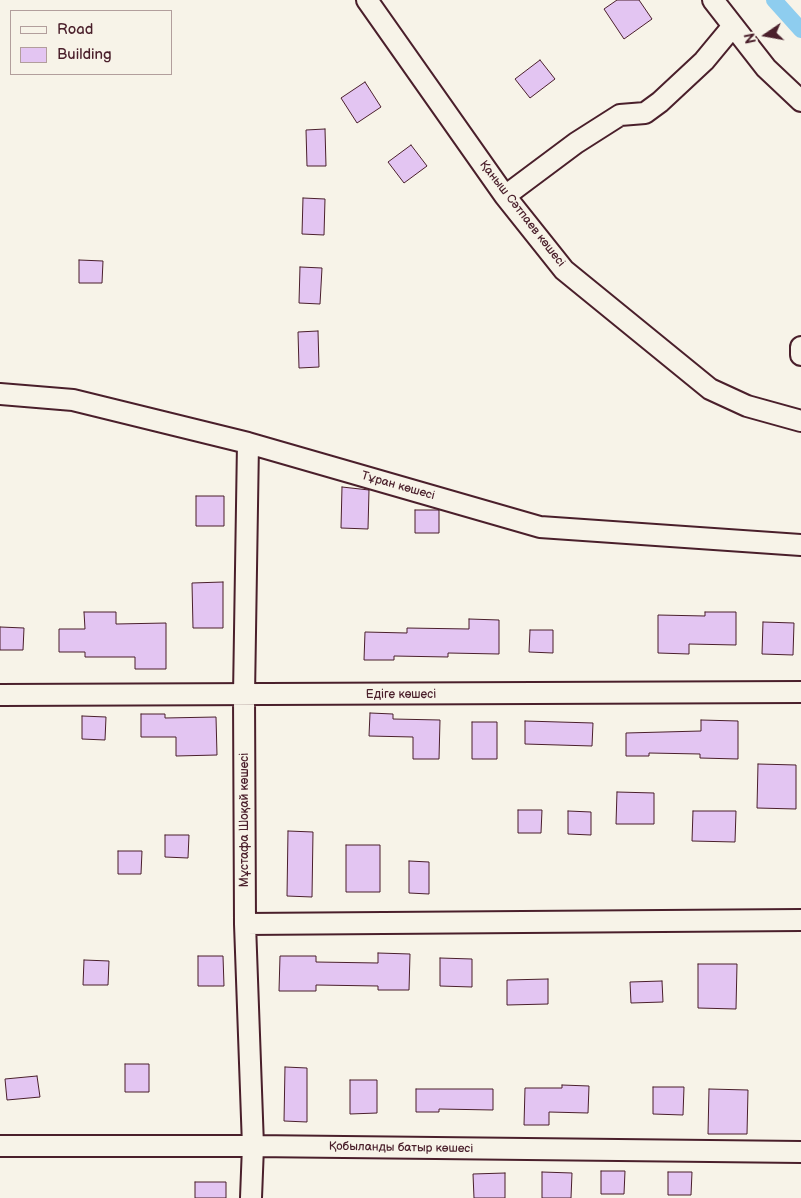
<!DOCTYPE html>
<html>
<head>
<meta charset="utf-8">
<style>
  body { margin:0 }
  #map { position:relative; width:801px; height:1198px; overflow:hidden; background:#f7f3e8; font-family:"Balsamiq Sans",sans-serif }
  canvas { display:block }
  .legend { position:absolute; left:10px; top:10px; width:162px; height:65px; box-sizing:border-box; background:#f7f3e8; border:1px solid #b29e9c; margin:0; padding:6px 9px; list-style:none; font-size:15px; color:#4a1f2b }
  .legend li { display:flex; align-items:center; gap:10px; height:25px }
  .legend b { width:25px; border:1px solid #b29e9c }
  .north { position:absolute; left:741px; top:10px; width:50px; height:50px; -webkit-text-stroke:4px #f7f3e8; paint-order:stroke; rotate:258deg; font-size:14px; font-weight:700; line-height:20px; text-align:center; color:#4a1f2b }
  .north::after { content:''; display:block; margin:auto; width:18px; height:22px; background:#4a1f2b; clip-path:polygon(50% 0,100% 100%,50% 72%,0 100%) }
</style>
</head>
<body>
<div id="map">
<canvas width="801" height="1198"></canvas>
<ul class="legend">
<li><b style="height:6px;background:#f7f3e8"></b>Road</li>
<li><b style="height:14px;background:#e3c5f2"></b>Building</li>
</ul>
<div class="north">N</div>
</div>
<script>
const ctx = document.querySelector('canvas').getContext('2d');
ctx.lineJoin = 'round';
function poly(rows) {
  const path = new Path2D();
  for (const r of rows) {
    path.moveTo(r[0], r[1]);
    for (let i = 2; i < r.length; i += 2) path.lineTo(r[i], r[i + 1]);
  }
  return path;
}
function trace(path, color, width, dash) {
  ctx.strokeStyle = color;
  ctx.lineWidth = width;
  ctx.lineCap = dash ? 'butt' : 'round';
  ctx.setLineDash(dash || []);
  ctx.stroke(path);
}
function fillPath(path, color) {
  ctx.fillStyle = color;
  ctx.fill(path, 'evenodd');
}
function drawText(font, color, halo, rows, align = 'center') {
  ctx.font = font + ' "Balsamiq Sans",sans-serif';
  ctx.lineWidth = 4.5;
  ctx.setLineDash([]);
  ctx.textBaseline = 'middle';
  ctx.strokeStyle = halo;
  ctx.fillStyle = color;
  for (const [text, x, y, turn = 0] of rows) {
    ctx.save();
    ctx.translate(x, y);
    ctx.rotate((+turn || 0) * Math.PI / 180);
    ctx.textAlign = isNaN(turn) ? turn : align;
    if (halo) ctx.strokeText(text, 0, 0);
    ctx.fillText(text, 0, 0);
    ctx.restore();
  }
}
trace(poly([
  [774,0,801,30]
]), '#8ecdef', 16);
const building = poly([
  [617,0,639,0,652,19,624,39,604,9,617,0],
  [540,60,555,79,530,98,515,79,540,60],
  [365,82,381,107,357,123,341,98,365,82],
  [325,129,326,166,307,166,306,130,325,129],
  [411,145,427,166,404,183,388,162,411,145],
  [303,198,325,199,324,235,302,234,303,198],
  [79,260,103,261,102,283,79,283,79,260],
  [300,267,322,268,320,304,299,303,300,267],
  [318,331,319,367,299,368,298,332,318,331],
  [342,487,369,490,368,529,341,528,342,487],
  [196,496,224,496,224,526,196,526,196,496],
  [415,510,439,510,439,533,415,533,415,510],
  [223,582,223,628,193,628,192,583,223,582],
  [84,612,116,612,116,624,166,623,166,669,135,669,135,657,85,657,85,652,59,652,59,629,85,629,84,612],
  [705,612,736,612,736,645,689,644,689,654,658,653,658,615,705,616,705,612],
  [469,619,499,620,499,654,448,653,448,657,394,656,394,660,364,660,365,632,407,633,407,628,469,629,469,619],
  [763,622,794,623,793,655,762,654,763,622],
  [0,627,24,628,23,650,0,650,0,627],
  [530,630,553,630,553,653,529,652,530,630],
  [370,713,393,714,393,719,440,720,439,759,413,759,413,737,369,736,370,713],
  [141,714,165,714,165,718,216,717,217,755,176,756,176,737,141,737,141,714],
  [82,716,106,717,105,740,82,739,82,716],
  [701,720,738,721,738,759,700,758,700,754,649,753,649,756,626,756,626,733,701,731,701,720],
  [525,721,593,723,592,746,525,744,525,721],
  [472,722,497,722,497,759,472,759,472,722],
  [758,764,796,765,796,809,757,808,758,764],
  [617,792,654,793,654,824,616,824,617,792],
  [518,810,542,810,541,833,518,833,518,810],
  [568,811,591,812,591,835,568,834,568,811],
  [693,811,736,811,735,842,692,841,693,811],
  [288,831,313,832,312,897,287,896,288,831],
  [165,835,189,835,188,858,165,857,165,835],
  [346,845,380,845,380,892,346,892,346,845],
  [118,851,142,851,141,874,118,874,118,851],
  [409,861,429,862,429,894,409,893,409,861],
  [378,953,410,954,409,990,378,990,378,986,316,985,316,991,279,991,280,956,316,956,316,962,378,963,378,953],
  [198,956,223,956,224,986,198,986,198,956],
  [440,958,472,959,472,987,440,986,440,958],
  [84,960,109,961,108,985,83,985,84,960],
  [698,964,737,964,736,1009,698,1008,698,964],
  [548,979,548,1004,507,1005,507,980,548,979],
  [662,981,663,1002,631,1003,630,982,662,981],
  [125,1064,149,1064,149,1092,125,1092,125,1064],
  [285,1067,307,1068,307,1122,284,1121,285,1067],
  [37,1076,40,1097,7,1100,5,1079,37,1076],
  [350,1080,377,1080,377,1113,350,1114,350,1080],
  [562,1085,589,1086,588,1113,549,1112,549,1125,524,1125,525,1088,562,1088,562,1085],
  [653,1087,684,1087,683,1115,653,1114,653,1087],
  [416,1089,493,1089,493,1110,439,1109,439,1112,416,1112,416,1089],
  [709,1089,748,1090,747,1134,708,1134,709,1089],
  [601,1171,625,1171,624,1194,601,1194,601,1171],
  [542,1172,572,1173,571,1198,542,1198,542,1172],
  [668,1172,692,1172,691,1195,668,1195,668,1172],
  [505,1173,505,1198,474,1198,473,1174,505,1173],
  [195,1182,226,1182,226,1198,195,1198,195,1182]
]);
fillPath(building, '#e3c5f2');
trace(building, '#4a1f2b', 1);
const minor = poly([
  [367,0,505,196,564,270,710,389,747,406,801,421],
  [713,0,766,68,801,101],
  [505,196,576,143,620,115,645,113,660,102,704,61,733,26],
  [801,347,801,355],
  [0,394,73,400,248,443,540,527,801,545],
  [248,443,244,695,245,924,253,1146,251,1198],
  [0,695,801,692],
  [245,924,801,920],
  [0,1146,253,1146,801,1152]
]);
trace(minor, '#4a1f2b', 24);
trace(minor, '#f7f3e8', 20);
drawText('12px', '#4a1f2b', '#f7f3e8', [
  ["Қаныш Сәтпаев көшесі",522,214,52],
  ["Тұран көшесі",398,486,16],
  ["Едіге көшесі",401,695],
  ["Мұстафа Шоқай көшесі",245,820,-90],
  ["Қобыланды батыр көшесі",401,1148,1]
]);
</script>
</body>
</html>
